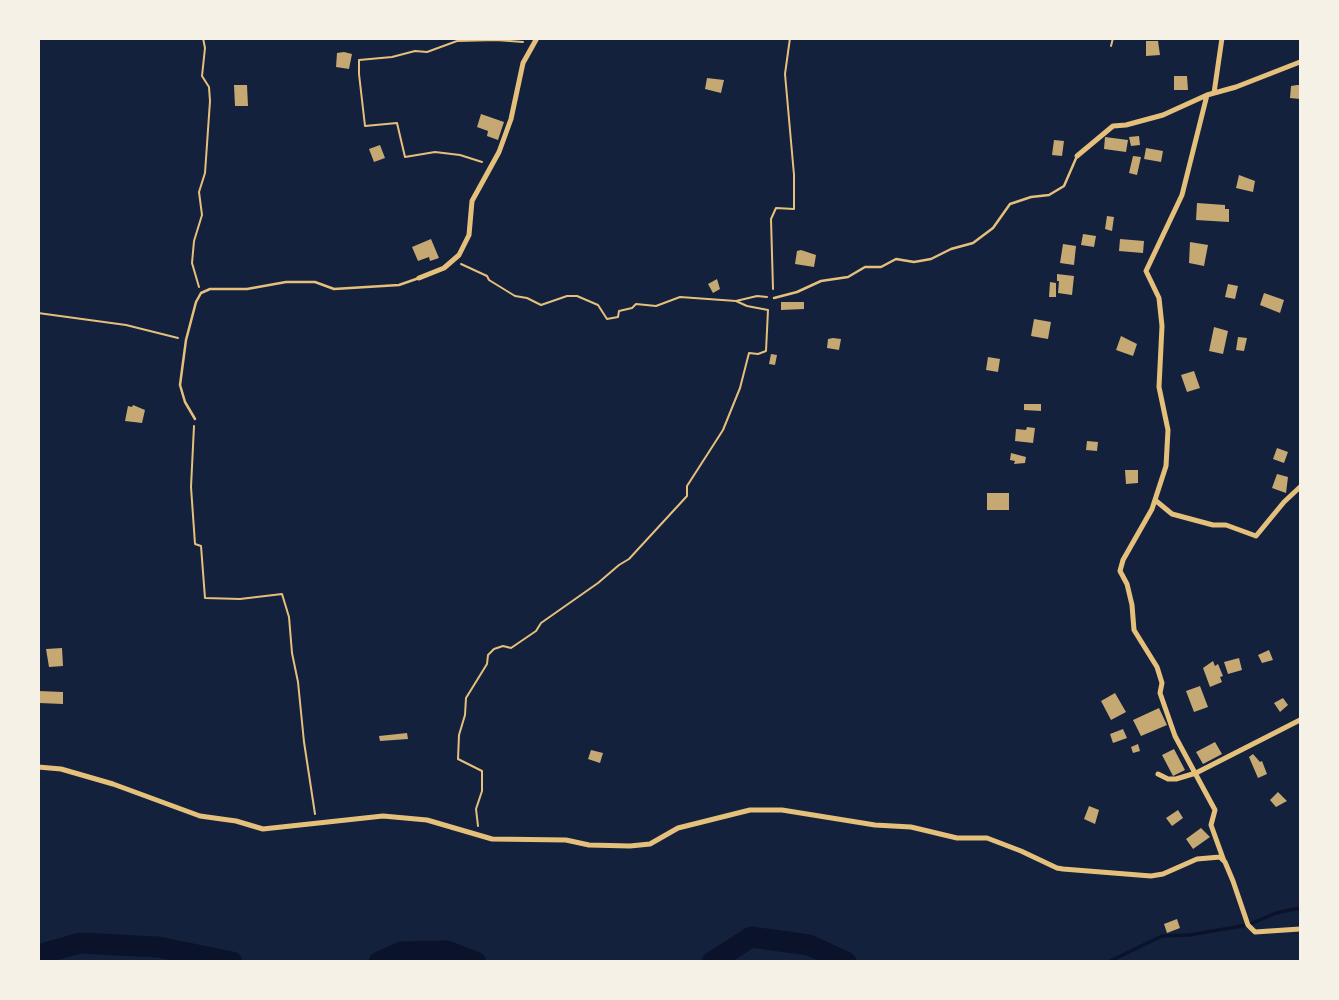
<!DOCTYPE html>
<html>
<head>
<meta charset="utf-8">
<style>
  body { margin:0 }
  #map { position:relative; width:1339px; height:1000px; overflow:hidden; background:#14213d; font-family:"IBM Plex Serif",serif }
  canvas { display:block }
  .frame { position:absolute; inset:0; border:40px solid #f6f1e7; pointer-events:none }
</style>
</head>
<body>
<div id="map">
<canvas width="1339" height="1000"></canvas>
<div class="frame"></div>
</div>
<script>
const ctx = document.querySelector('canvas').getContext('2d');
ctx.lineJoin = 'round';
function poly(rows) {
  const path = new Path2D();
  for (const r of rows) {
    path.moveTo(r[0], r[1]);
    for (let i = 2; i < r.length; i += 2) path.lineTo(r[i], r[i + 1]);
  }
  return path;
}
function trace(path, color, width, dash) {
  ctx.strokeStyle = color;
  ctx.lineWidth = width;
  ctx.lineCap = dash ? 'butt' : 'round';
  ctx.setLineDash(dash || []);
  ctx.stroke(path);
}
function fillPath(path, color) {
  ctx.fillStyle = color;
  ctx.fill(path, 'evenodd');
}
trace(poly([
  [1108,962,1162,936,1189,935,1248,925,1276,913,1300,908]
]), '#0b132b', 3.5);
trace(poly([
  [38,955,80,943,158,947,232,962],
  [379,962,402,952,447,951,476,962],
  [712,962,751,937,809,945,846,962]
]), '#0b132b', 21);
fillPath(poly([
  [1146,41,1158,41,1160,55,1146,56],
  [344,52,352,54,349,69,336,67,337,53],
  [1174,76,1187,76,1188,90,1174,90],
  [707,78,724,80,721,93,705,89],
  [234,85,247,85,248,106,235,106],
  [1297,85,1300,85,1300,99,1290,98,1291,86],
  [481,114,504,122,498,140,487,136,488,131,477,127],
  [1139,136,1140,145,1131,146,1129,137],
  [1105,137,1128,140,1126,152,1104,149],
  [1054,140,1064,141,1062,156,1052,155],
  [380,145,385,158,374,162,369,149],
  [1146,148,1163,151,1161,162,1144,159],
  [1133,156,1141,157,1137,175,1129,173],
  [1239,175,1255,181,1253,192,1236,188],
  [1197,203,1225,205,1225,209,1229,209,1229,222,1196,220],
  [1107,216,1114,217,1112,231,1105,229],
  [1083,234,1096,236,1094,247,1081,245],
  [431,239,439,258,430,261,429,257,418,261,412,247],
  [1120,239,1144,241,1143,253,1119,251],
  [1190,242,1208,245,1204,266,1189,263],
  [1063,244,1076,246,1074,265,1060,263],
  [801,250,816,255,814,267,795,264,797,251],
  [1057,274,1074,276,1072,295,1058,293,1059,281,1057,281],
  [717,279,720,289,713,293,708,284],
  [1050,282,1056,283,1056,297,1049,297],
  [1228,284,1238,286,1235,299,1225,297],
  [1264,293,1284,300,1280,313,1260,305],
  [781,302,804,302,804,309,781,310],
  [1034,319,1051,322,1048,339,1031,336],
  [1214,327,1228,331,1223,354,1209,351],
  [1121,336,1137,344,1133,356,1116,350],
  [1238,337,1247,338,1244,351,1236,350],
  [833,338,841,339,839,350,827,348,828,339],
  [771,354,777,355,775,365,769,364],
  [988,357,1000,359,998,372,986,370],
  [1194,371,1200,388,1187,392,1181,375],
  [1024,404,1041,404,1041,411,1024,410],
  [133,405,145,410,142,423,125,421,128,406,132,407],
  [1027,427,1035,428,1033,443,1015,441,1016,429,1026,430],
  [1087,441,1098,442,1097,451,1086,450],
  [1277,448,1288,452,1284,463,1273,459],
  [1011,453,1026,457,1025,463,1014,464,1015,461,1010,460],
  [1125,470,1138,470,1138,483,1126,484],
  [1277,474,1288,477,1286,493,1272,488],
  [987,493,1009,493,1009,510,987,510],
  [62,648,63,666,49,667,46,649],
  [1269,650,1273,660,1262,663,1258,655],
  [1239,658,1242,670,1228,674,1224,662],
  [1213,661,1215,666,1218,664,1223,676,1220,677,1222,682,1210,687,1203,668],
  [1200,686,1208,707,1194,712,1186,691],
  [39,691,63,692,63,704,39,703],
  [1115,693,1126,712,1111,720,1101,701],
  [1283,698,1288,705,1280,712,1274,703],
  [1159,708,1167,725,1141,736,1133,720],
  [1123,729,1127,738,1113,743,1110,734],
  [407,733,408,739,380,741,379,736],
  [1215,742,1222,754,1203,764,1196,752],
  [1138,744,1140,751,1133,753,1131,747],
  [1174,749,1185,770,1173,776,1162,755],
  [591,750,603,753,600,763,588,759],
  [1253,754,1260,762,1262,761,1267,774,1258,778,1249,757],
  [1278,792,1287,801,1276,807,1270,800],
  [1089,806,1099,810,1095,824,1084,819],
  [1178,810,1183,818,1172,826,1166,818],
  [1201,828,1210,837,1193,849,1186,839],
  [1177,919,1180,928,1167,933,1164,924]
]), '#c6a872');
trace(poly([
  [1111,46,1113,38],
  [482,162,460,155,435,152,405,157,397,123,365,126,359,74,359,60,392,57,415,51,427,52,457,41,496,40,523,42],
  [461,264,487,276,489,280,515,296,527,298,541,305,567,296,577,296,598,305,607,319,618,317,619,311,632,308,636,304,656,306,680,297,736,301,757,296,767,297],
  [199,287,192,263,194,241,202,215,199,192,205,173,210,101,209,87,202,76,205,48,203,38],
  [773,289,771,219,776,208,794,209,794,175,785,74,790,38],
  [38,313,126,325,178,338],
  [194,426,191,487,195,544,201,546,205,598,240,599,282,594,289,617,292,653,298,682,304,742,315,814],
  [478,826,476,809,482,791,482,771,458,759,459,735,465,715,466,698,487,664,488,655,494,649,503,646,511,648,536,631,541,623,598,583,619,565,629,559,687,496,687,486,723,430,740,388,749,353,758,354,766,351,768,310,747,306,736,301]
]), '#e5c07b', 2);
trace(poly([
  [774,298,797,292,821,281,848,277,865,267,881,267,896,259,914,262,931,259,951,249,973,243,993,228,1010,204,1031,197,1049,195,1064,186,1077,156],
  [195,419,185,402,180,385,186,340,196,302,201,293,210,289,247,289,286,282,315,282,334,289,399,285,419,278]
]), '#e5c07b', 2.5);
trace(poly([
  [1214,93,1222,38],
  [1207,95,1182,195,1146,271,1159,298,1162,326,1159,387,1168,430,1166,466,1152,509,1123,560,1120,571,1127,584,1132,605,1134,630,1157,667,1162,683,1160,693,1175,736,1215,810,1211,825,1224,861],
  [1077,156,1113,126,1126,125,1163,115,1207,95,1236,87,1300,62],
  [419,278,444,268,459,255,469,235,472,201,499,152,511,119,523,63,537,38],
  [1155,500,1172,514,1213,525,1226,525,1256,536,1284,502,1300,487],
  [38,767,61,769,113,784,200,816,236,821,263,829,383,816,427,820,492,839,566,840,589,845,630,846,650,844,678,828,750,810,782,810,875,825,911,827,957,838,987,838,1021,851,1057,868,1063,869,1151,876,1163,874,1197,859,1220,857,1225,862,1233,881,1248,925,1255,932,1300,929],
  [1158,774,1168,779,1176,779,1196,773,1300,720]
]), '#e5c07b', 5);
</script>
</body>
</html>
